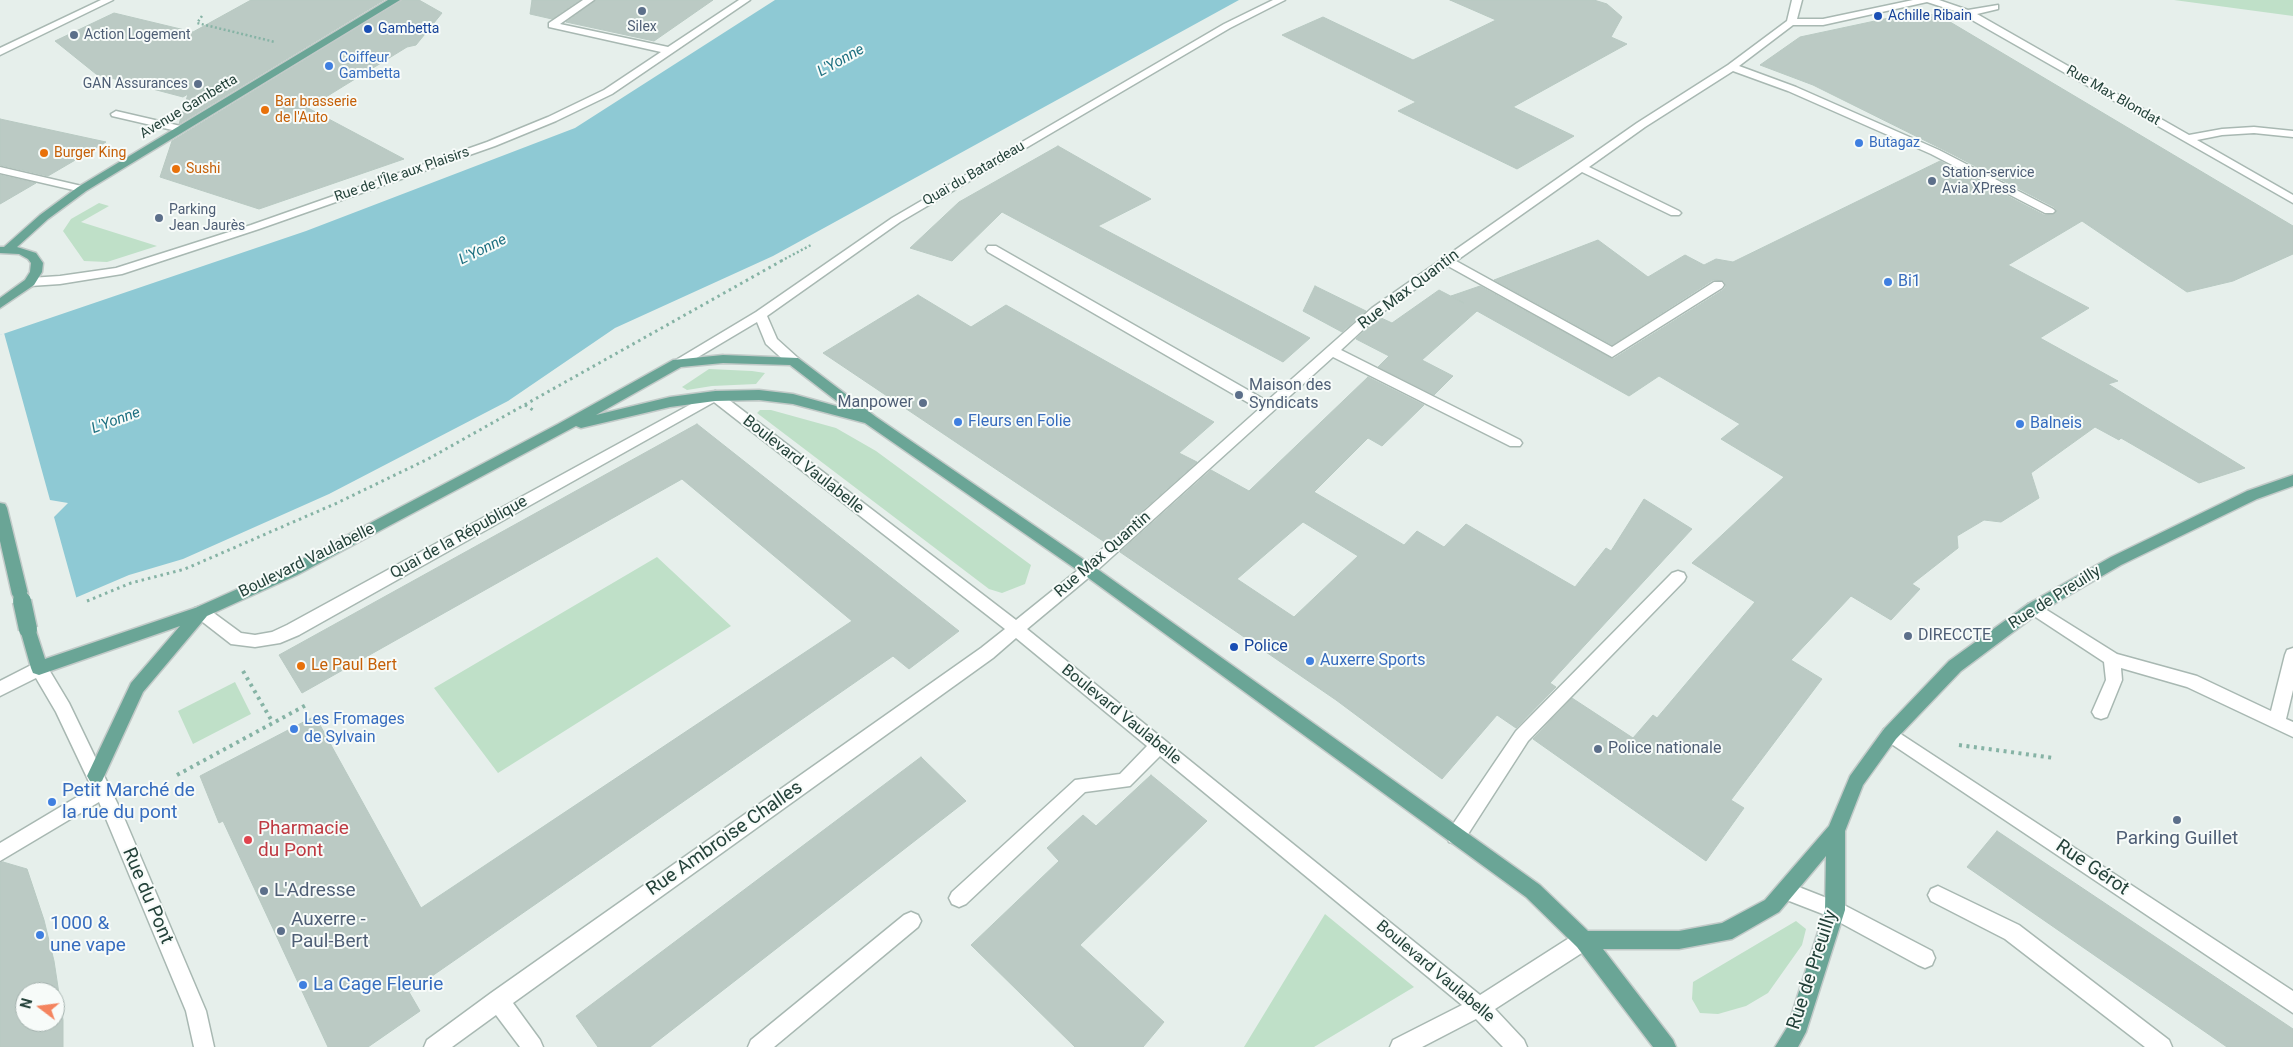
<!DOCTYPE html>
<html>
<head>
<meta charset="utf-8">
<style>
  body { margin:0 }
  #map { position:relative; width:2293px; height:1047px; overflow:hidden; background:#e6efeb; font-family:Roboto,sans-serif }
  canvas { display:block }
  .north { position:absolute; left:15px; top:982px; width:50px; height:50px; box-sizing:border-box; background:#f7fbf9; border:1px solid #a3b1ad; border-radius:50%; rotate:285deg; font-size:14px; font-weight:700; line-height:20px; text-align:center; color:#24423a }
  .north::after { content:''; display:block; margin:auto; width:18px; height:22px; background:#f4845f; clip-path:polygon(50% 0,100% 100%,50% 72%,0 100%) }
</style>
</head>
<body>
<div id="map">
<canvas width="2293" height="1047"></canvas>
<div class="north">N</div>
</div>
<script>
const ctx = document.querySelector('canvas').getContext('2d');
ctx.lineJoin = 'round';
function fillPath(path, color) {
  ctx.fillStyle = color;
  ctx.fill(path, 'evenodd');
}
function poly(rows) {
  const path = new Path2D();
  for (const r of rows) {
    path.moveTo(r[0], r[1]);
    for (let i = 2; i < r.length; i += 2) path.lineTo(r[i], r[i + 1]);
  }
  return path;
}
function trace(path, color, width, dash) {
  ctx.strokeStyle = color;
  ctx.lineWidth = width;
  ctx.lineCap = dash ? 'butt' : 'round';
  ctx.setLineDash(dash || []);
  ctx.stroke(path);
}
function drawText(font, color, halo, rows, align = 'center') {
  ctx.font = font + ' Roboto,sans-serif';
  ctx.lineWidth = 4;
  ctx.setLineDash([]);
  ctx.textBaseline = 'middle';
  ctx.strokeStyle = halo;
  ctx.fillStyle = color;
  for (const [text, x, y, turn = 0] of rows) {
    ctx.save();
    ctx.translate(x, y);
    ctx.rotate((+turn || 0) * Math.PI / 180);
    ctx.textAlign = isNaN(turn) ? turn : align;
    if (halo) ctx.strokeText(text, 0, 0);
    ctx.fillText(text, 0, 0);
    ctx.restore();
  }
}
fillPath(poly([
  [2174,0,2293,0,2293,16],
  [99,203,109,206,81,222,157,246,107,262,84,261,63,231,71,219],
  [709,369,752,371,765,373,756,384,712,386,687,390,682,387],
  [760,410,771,410,836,428,876,451,1031,565,1025,584,1002,593,989,589,757,413],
  [657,557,731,626,498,773,434,688],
  [235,682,251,714,193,744,178,711],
  [1325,914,1414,987,1314,1047,1244,1047],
  [1796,921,1806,929,1802,945,1768,993,1746,1006,1718,1014,1700,1013,1692,999,1693,982]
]), '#bfe0c8');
fillPath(poly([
  [775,0,1239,0,773,256,615,328,508,401,329,494,183,559,129,575,0,630,0,335,306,231,575,128]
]), '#8ec9d4');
fillPath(poly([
  [4,333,50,500,68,503,54,517,77,600,0,633,0,335]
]), '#e6efeb');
const building = poly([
  [251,0,384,0,179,124,188,94,183,97,96,74,55,41,114,13,193,32,251,0],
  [402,0,419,0,442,13,416,45,407,47,308,108,404,159,259,209,160,177,172,141,402,0],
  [532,0,580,0,552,19,530,14,532,0],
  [596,0,713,0,654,41,566,22,596,0],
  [1450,0,1594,0,1607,4,1622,17,1611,37,1627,44,1513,107,1574,136,1517,169,1398,111,1416,102,1282,35,1323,17,1413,60,1496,20,1450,0],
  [1917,12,1940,16,2293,226,2293,254,2233,281,2187,292,2082,221,2008,265,2089,308,2040,338,2118,381,2108,384,2245,468,2199,483,2121,438,2119,440,2095,427,2031,473,2039,498,2001,522,1984,520,1957,536,1958,548,1912,584,1920,589,1891,620,1851,596,1791,660,1822,679,1731,800,1744,808,1706,861,1533,739,1572,698,1633,738,1653,715,1657,718,1755,602,1692,563,1784,477,1721,439,1740,424,1659,376,1629,396,1477,311,1422,360,1453,376,1434,395,1378,367,1389,356,1356,339,1379,317,1392,323,1439,290,1464,303,1451,296,1480,286,1613,359,1723,290,1726,286,1724,281,1713,280,1612,345,1494,280,1598,240,1648,277,1685,255,1704,265,1716,259,1733,262,1940,161,2044,215,2054,214,2057,211,2054,207,1952,154,1813,85,1760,65,1800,37,1917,12],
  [0,119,106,142,48,176,0,165,0,119],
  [1058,146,1151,199,1098,226,1310,338,1283,362,1002,212,952,261,910,248,959,202,1058,146],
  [0,175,36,183,0,204,0,175],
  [1315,286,1366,311,1342,332,1303,311,1315,286],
  [918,295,971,327,1006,305,1214,422,1179,453,1197,462,1106,543,823,353,918,295],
  [1368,377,1424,405,1382,446,1368,438,1314,492,1404,545,1417,531,1444,547,1466,524,1575,587,1606,548,1611,551,1644,499,1692,529,1550,683,1556,687,1516,728,1497,715,1442,779,1336,700,1120,552,1211,470,1249,491,1368,377],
  [1303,522,1358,556,1294,617,1237,579,1303,522],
  [697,424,959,631,909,669,893,656,409,992,420,1011,368,1047,328,1047,223,821,219,823,200,776,315,716,421,908,852,621,682,479,302,693,279,655,697,424],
  [921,757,966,801,650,1047,598,1047,576,1016,921,757],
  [1151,775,1207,821,1080,945,1164,1022,1143,1047,1075,1047,971,945,1059,861,1047,848,1083,815,1096,826,1151,775],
  [1997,831,2293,1029,2293,1047,2227,1047,1967,867,1997,831],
  [3,862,27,869,44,920,54,961,63,1020,63,1047,0,1047,0,863,3,862],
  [25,992,55,992,55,1022,25,1022,25,992]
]);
fillPath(building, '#bbcac4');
trace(building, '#b8c9c2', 1);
const minor = poly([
  [101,0,113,0,0,55,0,48,101,0],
  [583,0,594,0,560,24,668,47,739,0,750,0,612,94,556,121,495,146,259,229,122,274,60,284,30,286,24,282,30,278,60,276,116,268,251,225,487,142,548,117,604,90,661,52,549,27,549,23,583,0],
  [1273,0,1285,0,1230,28,900,222,767,316,777,339,798,358,800,361,798,364,788,364,766,344,757,322,683,366,673,366,671,363,756,312,892,218,1224,24,1273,0],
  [1792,0,1802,0,1797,19,1823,19,1913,0,1939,0,1968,10,1998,5,1998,9,1977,14,2189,135,2222,129,2254,127,2293,131,2293,137,2254,133,2222,135,2197,140,2293,195,2293,203,1958,12,1927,2,1823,25,1793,25,1739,66,1796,87,1939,150,2053,209,2055,211,2053,213,2045,213,1931,154,1788,91,1733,71,1645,127,1589,167,1679,211,1681,213,1679,215,1671,215,1582,172,1456,261,1612,347,1714,282,1722,282,1724,285,1722,288,1612,357,1448,266,1380,314,1341,350,1520,440,1522,443,1520,446,1510,446,1333,357,1093,574,1027,629,1480,995,1577,933,1584,931,1591,933,1594,940,1591,947,1495,1009,1524,1040,1527,1047,1503,1047,1476,1019,1422,1047,1390,1047,1393,1040,1462,1005,1160,756,1130,786,1085,792,966,904,959,907,952,904,949,898,952,892,1075,780,1120,774,1147,746,1016,638,993,658,513,1003,540,1040,543,1047,520,1047,496,1015,452,1047,424,1047,427,1040,491,993,981,648,1005,629,714,402,299,635,280,643,255,647,231,644,195,616,193,612,195,608,201,606,207,608,241,633,255,635,272,632,287,625,715,391,720,393,1016,620,1083,566,1259,409,988,252,986,249,988,246,996,246,1267,401,1372,308,1637,123,1728,65,1787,21,1792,0],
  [116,111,185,127,186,129,181,132,112,116,111,114,116,111],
  [0,167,86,187,88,189,82,192,0,173,0,167],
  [1678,571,1684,573,1686,577,1684,581,1528,741,1463,842,1456,844,1449,842,1447,836,1449,830,1516,731,1672,573,1678,571],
  [2034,602,2117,654,2197,676,2271,711,2285,655,2287,650,2293,648,2293,690,2286,719,2293,722,2293,737,2187,687,2121,668,2122,680,2107,717,2101,719,2095,717,2092,712,2106,680,2104,662,2028,612,2026,608,2028,604,2034,602],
  [39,661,45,663,69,703,122,813,206,1011,214,1047,194,1047,186,1011,99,802,0,861,0,843,92,788,56,712,36,678,0,696,0,681,39,661],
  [1890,727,2293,991,2293,1013,1884,739,1881,734,1884,729,1890,727],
  [1786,882,1842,904,1932,951,1935,958,1932,965,1925,968,1918,965,1828,916,1779,897,1776,891,1779,885,1786,882],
  [1938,886,2019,925,2169,1040,2172,1047,2145,1047,2005,939,1931,901,1928,895,1931,889,1938,886],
  [911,912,918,915,921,921,918,927,774,1047,748,1047,751,1040,904,915,911,912]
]);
const major = poly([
  [388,0,400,0,86,191,48,219,17,247,36,253,43,263,42,272,34,285,0,308,0,298,25,280,30,272,31,263,28,259,19,254,0,253,0,247,4,247,40,215,78,187,388,0],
  [723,355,798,358,876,417,1093,566,1540,885,1588,931,1679,931,1722,923,1765,900,1829,826,1850,776,1884,729,1949,661,2028,604,2111,557,2247,491,2293,475,2293,486,2257,499,2121,565,2040,612,1961,671,1896,739,1863,785,1845,831,1845,910,1806,1032,1798,1047,1775,1047,1788,1026,1825,910,1826,856,1779,912,1732,939,1679,949,1603,949,1673,1040,1676,1047,1653,1047,1577,947,1526,897,1083,574,865,423,793,404,759,400,715,401,670,407,581,428,576,426,297,575,207,616,143,692,102,781,96,784,90,781,87,776,131,683,180,626,39,675,33,673,31,668,20,629,22,625,28,623,34,625,45,659,195,608,287,567,558,424,673,360,723,355],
  [723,363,790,365,847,409,793,394,759,390,715,391,670,397,596,415,681,367,723,363],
  [0,503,5,504,7,508,28,594,26,598,20,600,14,598,12,594,0,541,0,503]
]);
trace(minor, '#a8b8b2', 3);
trace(major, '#c2cac8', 3);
trace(poly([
  [202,16,197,23,275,42],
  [781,261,811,245]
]), '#86b3a5', 2.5, [2, 2.5]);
trace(poly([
  [525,405,533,410,530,412],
  [87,601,131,583,185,569,337,503,428,459,783,260]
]), '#86b3a5', 3, [2.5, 4]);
trace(poly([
  [243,671,273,723],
  [1959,745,2054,758],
  [177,775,308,704]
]), '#86b3a5', 4, [3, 4.5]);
fillPath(minor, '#fff');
fillPath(major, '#6aa596');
const majorBridgeFar1 = poly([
  [20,594,22,602]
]);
const majorBridge = poly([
  [22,601,28,629]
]);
trace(majorBridgeFar1, '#c2cac8', 16, []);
trace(majorBridge, '#c2cac8', 21, []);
trace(majorBridgeFar1, '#6aa596', 14);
trace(majorBridge, '#6aa596', 18);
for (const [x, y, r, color] of [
  [642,11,5,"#5c6f8a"],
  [1878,16,5,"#1a4fb4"],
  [368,29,5,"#1a4fb4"],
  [74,35,5,"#5c6f8a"],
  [329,66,5,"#3f7fe0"],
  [198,84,5,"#5c6f8a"],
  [265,110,5,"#e8710a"],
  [1859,143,5,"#3f7fe0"],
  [44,153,5,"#e8710a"],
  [176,169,5,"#e8710a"],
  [1932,181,5,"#5c6f8a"],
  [159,218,5,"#5c6f8a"],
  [1888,282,5,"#3f7fe0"],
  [1239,395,5,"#5c6f8a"],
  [923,403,5,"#5c6f8a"],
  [958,422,5,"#3f7fe0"],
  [2020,424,5,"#3f7fe0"],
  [1908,636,5,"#5c6f8a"],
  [1234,647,5,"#1a4fb4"],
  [1310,661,5,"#3f7fe0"],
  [301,666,5,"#e8710a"],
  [294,729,5,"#3f7fe0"],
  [1598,749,5,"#5c6f8a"],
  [52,802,5,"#3f7fe0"],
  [2177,820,5,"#5c6f8a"],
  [248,840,5,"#e0444e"],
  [264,891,5,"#5c6f8a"],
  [281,931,5,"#5c6f8a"],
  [40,935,5,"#3f7fe0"],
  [303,985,5,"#3f7fe0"]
]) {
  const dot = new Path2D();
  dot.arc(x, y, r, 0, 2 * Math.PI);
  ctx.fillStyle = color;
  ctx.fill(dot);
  trace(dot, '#f7fbf9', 2);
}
drawText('14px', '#164399', '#f7fbf9', [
  ["Achille Ribain",1888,16],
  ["Gambetta",378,29]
], 'left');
drawText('14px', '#4e5e75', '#f7fbf9', [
  ["Silex",642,27,"center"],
  ["Action Logement",84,35],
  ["GAN Assurances",188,84,"right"],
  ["Station-service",1942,173],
  ["Avia XPress",1942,189],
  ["Parking",169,210],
  ["Jean Jaurès",169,226]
], 'left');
drawText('14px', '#366cbe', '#f7fbf9', [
  ["Coiffeur",339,58],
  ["Gambetta",339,74],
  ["Butagaz",1869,143]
], 'left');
drawText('14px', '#24423a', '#f7fbf9', [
  ["Rue Max Blondat",2113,96,30],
  ["Avenue Gambetta",189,107,-31],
  ["Quai du Batardeau",974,174,-30],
  ["Rue de l'Île aux Plaisirs",402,175,-19]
]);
drawText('14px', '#c56008', '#f7fbf9', [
  ["Bar brasserie",275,102],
  ["de l'Auto",275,118],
  ["Burger King",54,153],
  ["Sushi",186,169]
], 'left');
drawText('italic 15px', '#1c6f80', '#f7fbf9', [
  ["L'Yonne",841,61,-29],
  ["L'Yonne",483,250,-26],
  ["L'Yonne",116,421,-20]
]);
drawText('16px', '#366cbe', '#f7fbf9', [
  ["Bi1",1898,282],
  ["Fleurs en Folie",968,422],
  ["Balneis",2030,424],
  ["Auxerre Sports",1320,661],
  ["Les Fromages",304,720],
  ["de Sylvain",304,738]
], 'left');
drawText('16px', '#24423a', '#f7fbf9', [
  ["Rue Max Quantin",1409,290,-37],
  ["Boulevard Vaulabelle",803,465,38],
  ["Quai de la République",459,538,-29],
  ["Rue Max Quantin",1103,555,-41],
  ["Boulevard Vaulabelle",307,561,-26],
  ["Rue de Preuilly",2055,598,-32],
  ["Boulevard Vaulabelle",1121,715,39],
  ["Boulevard Vaulabelle",1435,972,40]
]);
drawText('16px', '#4e5e75', '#f7fbf9', [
  ["Maison des",1249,386],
  ["Syndicats",1249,404],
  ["Manpower",913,403,"right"],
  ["DIRECCTE",1918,636],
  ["Police nationale",1608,749]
], 'left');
drawText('16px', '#164399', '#f7fbf9', [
  ["Police",1244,647]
], 'left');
drawText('16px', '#c56008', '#f7fbf9', [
  ["Le Paul Bert",311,666]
], 'left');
drawText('19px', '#366cbe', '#f7fbf9', [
  ["Petit Marché de",62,791],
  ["la rue du pont",62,813],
  ["1000 &",50,924],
  ["une vape",50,946],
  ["La Cage Fleurie",313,985]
], 'left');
drawText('19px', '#be3a42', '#f7fbf9', [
  ["Pharmacie",258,829],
  ["du Pont",258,851]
], 'left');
drawText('19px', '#24423a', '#f7fbf9', [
  ["Rue Ambroise Challes",725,839,-35],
  ["Rue Gérot",2092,868,34],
  ["Rue du Pont",147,896,67],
  ["Rue de Preuilly",1813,970,-72]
]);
drawText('19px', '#4e5e75', '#f7fbf9', [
  ["Parking Guillet",2177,839,"center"],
  ["L'Adresse",274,891],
  ["Auxerre -",291,920],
  ["Paul-Bert",291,942]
], 'left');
</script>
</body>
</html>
